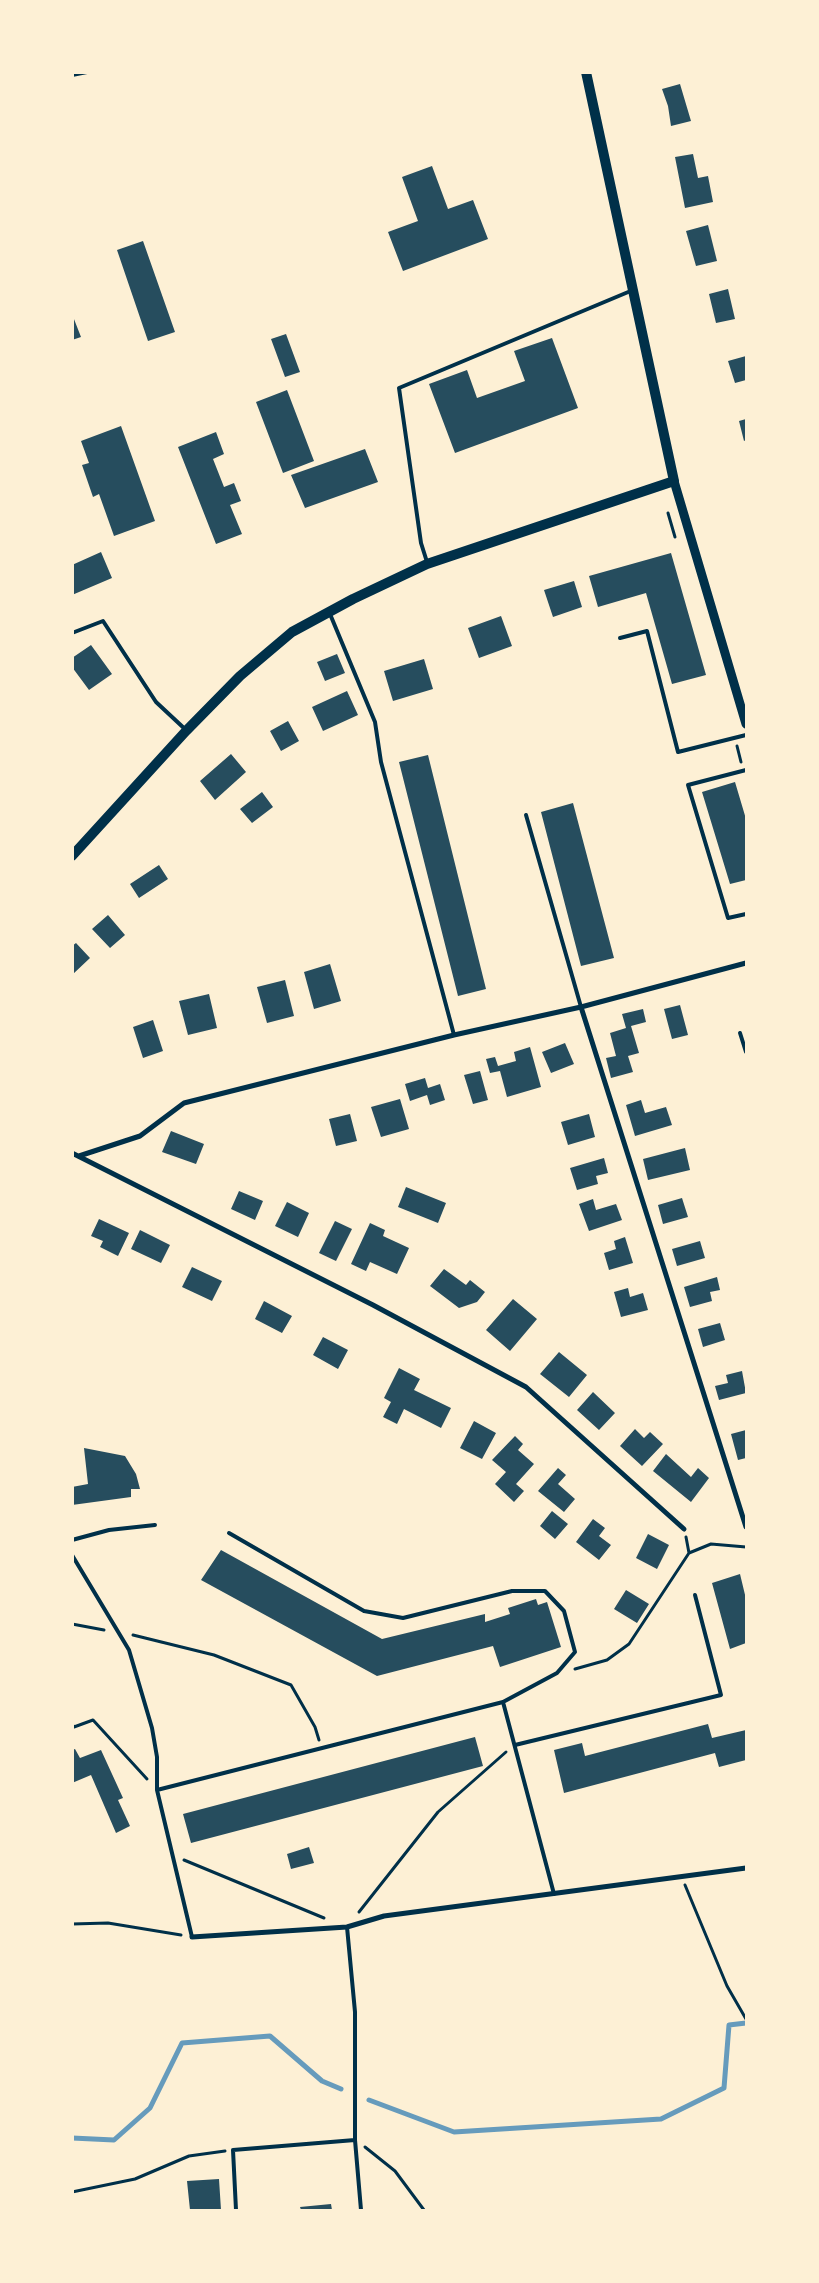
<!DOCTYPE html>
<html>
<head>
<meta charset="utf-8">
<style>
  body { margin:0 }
  #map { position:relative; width:819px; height:2283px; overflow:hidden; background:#fdf0d5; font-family:"Roboto Serif",serif }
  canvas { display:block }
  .frame { position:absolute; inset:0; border:74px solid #fdf0d5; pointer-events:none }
</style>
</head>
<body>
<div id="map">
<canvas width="819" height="2283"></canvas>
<div class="frame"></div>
</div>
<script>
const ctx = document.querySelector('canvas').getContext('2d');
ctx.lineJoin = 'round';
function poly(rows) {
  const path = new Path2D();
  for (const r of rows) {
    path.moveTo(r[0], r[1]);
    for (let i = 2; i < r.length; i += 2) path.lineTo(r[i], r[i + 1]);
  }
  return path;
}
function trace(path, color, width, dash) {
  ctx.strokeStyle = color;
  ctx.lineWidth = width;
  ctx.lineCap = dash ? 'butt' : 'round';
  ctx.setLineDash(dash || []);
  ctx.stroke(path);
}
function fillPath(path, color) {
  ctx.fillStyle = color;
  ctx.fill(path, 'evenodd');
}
trace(poly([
  [369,2100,454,2132,661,2119,724,2088,729,2025,746,2023],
  [72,2138,114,2140,150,2108,182,2043,270,2036,322,2081,341,2089]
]), '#669bbc', 5);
fillPath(poly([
  [680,84,691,121,671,126,668,106,662,89],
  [693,154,698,178,708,176,713,202,685,208,675,157],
  [432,166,448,209,473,200,488,239,403,271,388,232,418,221,402,177],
  [708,225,717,261,696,266,686,231],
  [143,241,175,332,148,341,117,250],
  [728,289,735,319,716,323,709,294],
  [72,314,81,337,72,340],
  [286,334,300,372,285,377,271,339],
  [552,338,578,408,455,453,429,384,467,370,477,398,525,381,514,351],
  [746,356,746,380,735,383,728,361],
  [287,390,314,461,283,473,256,402],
  [746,419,746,440,744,441,739,421],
  [121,426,155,521,114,536,99,494,93,497,82,465,89,463,81,441],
  [216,432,224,454,213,459,224,487,234,483,241,501,230,505,242,534,216,544,178,447],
  [365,449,378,482,305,508,291,475],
  [101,552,112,578,72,595,72,565],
  [671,553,706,675,672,684,646,593,598,607,589,576],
  [574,581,582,607,553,617,544,590],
  [501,616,512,646,479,658,468,628],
  [91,645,112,674,89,690,72,667,72,658],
  [337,654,345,673,325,681,317,662],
  [424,659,433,689,393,701,384,671],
  [347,691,358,715,323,731,312,707],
  [288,721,299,741,281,751,270,731],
  [231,754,246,772,215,800,200,781],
  [428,755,486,989,458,996,399,762],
  [735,782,746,819,746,880,730,884,702,792],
  [262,792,273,807,252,823,240,809],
  [573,803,614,958,581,966,541,812],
  [159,865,168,879,139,898,130,884],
  [108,915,125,935,110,948,92,929],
  [76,943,90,958,72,975,72,946],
  [330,964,341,1001,314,1009,304,972],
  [285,980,294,1016,267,1023,257,987],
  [209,994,217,1028,188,1035,179,1001],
  [680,1005,688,1035,672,1039,664,1009],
  [643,1009,646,1022,631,1026,639,1053,628,1056,633,1072,611,1078,606,1058,616,1056,610,1033,626,1028,622,1014],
  [153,1020,163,1051,143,1058,133,1027],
  [565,1043,574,1064,551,1073,542,1052],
  [530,1047,541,1087,507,1097,500,1071,490,1073,486,1059,495,1057,498,1066,516,1061,514,1052],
  [480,1071,488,1100,473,1104,464,1075],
  [425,1078,428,1088,440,1084,445,1100,430,1105,427,1095,410,1101,405,1084],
  [400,1099,409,1129,381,1137,371,1107],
  [641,1100,645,1113,666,1107,672,1125,635,1136,626,1105],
  [350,1114,357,1141,336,1146,329,1119],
  [589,1114,595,1137,568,1145,561,1122],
  [171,1131,204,1144,196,1164,162,1152],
  [685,1148,690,1170,648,1180,643,1159],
  [604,1158,608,1173,596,1176,598,1184,577,1190,570,1168],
  [406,1187,446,1203,438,1223,398,1207],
  [239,1191,263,1201,255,1220,231,1209],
  [682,1198,688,1217,663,1224,658,1205],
  [593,1199,596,1210,616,1204,622,1220,589,1231,579,1204],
  [287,1202,309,1213,298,1237,275,1226],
  [99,1219,129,1233,118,1256,100,1247,103,1241,91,1236],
  [335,1221,352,1229,336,1261,319,1253],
  [370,1223,385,1230,383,1236,409,1248,397,1274,370,1262,366,1271,351,1264],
  [140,1230,170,1245,161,1263,131,1249],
  [625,1237,633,1263,609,1270,604,1253,616,1249,614,1241],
  [700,1241,705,1258,677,1266,672,1249],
  [192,1267,222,1281,212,1301,182,1287],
  [444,1269,466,1285,470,1280,485,1292,477,1302,459,1308,430,1286],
  [717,1277,720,1290,710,1292,712,1301,690,1307,684,1287],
  [628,1288,630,1297,643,1293,648,1310,621,1317,614,1292],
  [513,1299,537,1319,510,1351,486,1330],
  [264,1301,292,1316,282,1333,255,1319],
  [720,1323,725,1340,703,1347,698,1329],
  [323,1337,348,1350,338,1369,313,1355],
  [559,1352,587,1375,569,1397,540,1374],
  [399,1368,420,1379,414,1390,451,1408,441,1428,404,1409,397,1424,383,1417,391,1402,384,1398],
  [742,1371,746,1393,719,1400,715,1386,728,1383,726,1375],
  [593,1392,615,1413,599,1430,577,1410],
  [474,1421,496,1433,482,1459,460,1448],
  [635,1429,644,1438,650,1432,663,1444,642,1466,620,1446],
  [746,1430,746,1458,738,1460,731,1434],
  [515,1436,523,1444,518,1450,534,1464,516,1484,524,1491,514,1502,495,1484,506,1472,492,1460],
  [84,1448,125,1456,136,1474,140,1489,131,1489,131,1497,72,1505,72,1487,88,1484],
  [666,1454,691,1477,698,1468,709,1478,691,1502,653,1471],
  [558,1468,566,1475,558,1484,575,1499,564,1512,538,1491],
  [552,1511,568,1524,555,1539,540,1526],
  [593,1519,605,1528,599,1536,611,1545,599,1560,576,1542],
  [648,1534,669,1545,657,1569,636,1558],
  [221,1550,382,1639,485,1614,485,1622,510,1614,508,1608,536,1599,538,1605,547,1602,561,1647,500,1667,493,1646,377,1676,201,1580],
  [740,1574,746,1599,746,1643,730,1649,712,1583],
  [626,1590,649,1604,637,1623,614,1609],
  [708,1724,712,1738,746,1730,746,1760,719,1767,715,1753,564,1793,554,1750,582,1743,585,1756],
  [475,1737,483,1766,191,1843,183,1814],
  [75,1749,80,1758,101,1750,123,1798,118,1800,130,1826,116,1833,91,1775,72,1783,72,1750],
  [309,1847,314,1863,291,1869,287,1854],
  [219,2179,221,2210,190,2210,187,2181],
  [331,2204,332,2210,301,2210,300,2207]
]), '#264d5e');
trace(poly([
  [668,513,675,537],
  [737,746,741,762],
  [689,1553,711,1544,746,1547],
  [72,1624,104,1630],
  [133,1635,214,1655,291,1685,315,1727,319,1740],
  [575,1669,607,1660,629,1644,689,1553,686,1537],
  [72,1724,74,1727,93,1720,147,1779],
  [184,1860,324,1918],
  [685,1885,727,1986,746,2019],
  [359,1912,438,1812,506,1752],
  [72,1924,108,1923,181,1935],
  [365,2147,395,2171,424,2210],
  [72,2192,135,2179,189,2156,225,2151]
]), '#003049', 3);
trace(poly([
  [72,75,87,72],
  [427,562,421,543,399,388,633,290],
  [330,614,375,722,381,762,454,1035],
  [72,633,103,621,156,702,186,730],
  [620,638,647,631,678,752,746,735],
  [746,770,688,785,728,918,746,914],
  [526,815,581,1007],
  [740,1033,746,1052],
  [229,1533,364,1611,403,1618,512,1591,545,1591,564,1611,575,1652,557,1673,503,1702],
  [72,1540,109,1530,155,1525],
  [72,1555,129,1650,152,1728,157,1757,157,1790,192,1937],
  [515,1745,721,1695,695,1595],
  [157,1790,503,1702,554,1894],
  [347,1927,355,2012,355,2140,361,2210],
  [236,2210,233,2150,355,2140]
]), '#003049', 4);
trace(poly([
  [581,1007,746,1527],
  [72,1153,373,1305,526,1387,684,1529],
  [79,1156,140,1136,184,1103,454,1035,581,1007,746,963],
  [192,1937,347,1927,384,1916,746,1868]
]), '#003049', 5);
trace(poly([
  [674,481,746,724]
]), '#003049', 9);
trace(poly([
  [72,856,186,731,240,676,292,632,353,599,427,564,674,481,586,72]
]), '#003049', 10);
</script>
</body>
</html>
